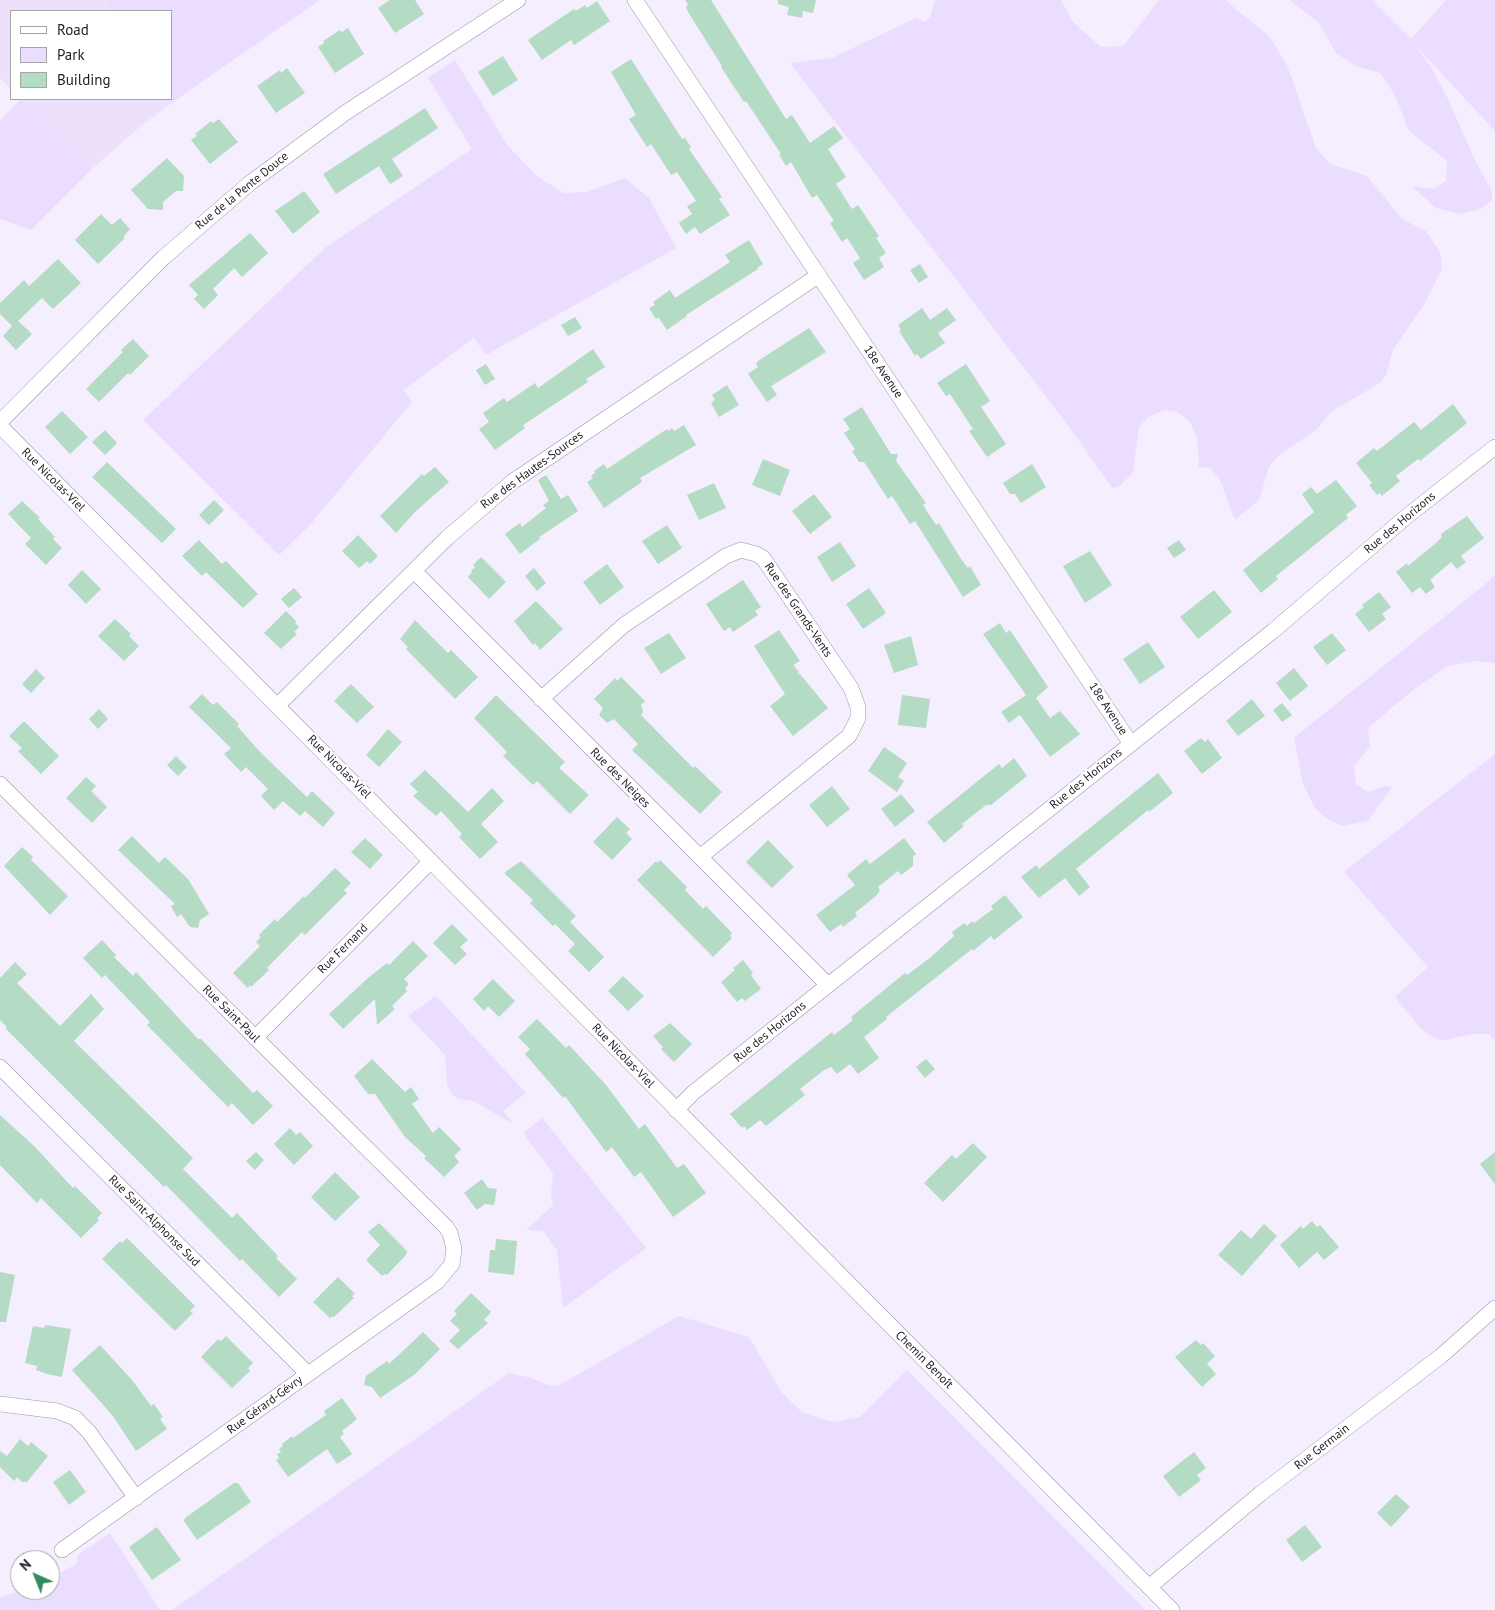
<!DOCTYPE html>
<html>
<head>
<meta charset="utf-8">
<style>
  body { margin:0 }
  #map { position:relative; width:1495px; height:1610px; overflow:hidden; background:#f5eefe; font-family:"PT Sans",sans-serif }
  canvas { display:block }
  .legend { position:absolute; left:10px; top:10px; width:162px; height:90px; box-sizing:border-box; background:#fff; border:1px solid #a5a4a7; margin:0; padding:6px 9px; list-style:none; font-size:15px; color:#1f1c23 }
  .legend li { display:flex; align-items:center; gap:10px; height:25px }
  .legend b { width:25px; border:1px solid #a5a4a7 }
  .north { position:absolute; left:10px; top:1550px; width:50px; height:50px; box-sizing:border-box; background:#fff; border:1px solid #a5a4a7; border-radius:50%; rotate:316deg; font-size:14px; font-weight:700; line-height:20px; text-align:center; color:#1f1c23 }
  .north::after { content:''; display:block; margin:auto; width:18px; height:22px; background:#358b5f; clip-path:polygon(50% 0,100% 100%,50% 72%,0 100%) }
</style>
</head>
<body>
<div id="map">
<canvas width="1495" height="1610"></canvas>
<ul class="legend">
<li><b style="height:6px;background:#fff"></b>Road</li>
<li><b style="height:14px;background:#ebddff"></b>Park</li>
<li><b style="height:14px;background:#b4dbc3"></b>Building</li>
</ul>
<div class="north">N</div>
</div>
<script>
const ctx = document.querySelector('canvas').getContext('2d');
ctx.lineJoin = 'round';
function fillPath(path, color) {
  ctx.fillStyle = color;
  ctx.fill(path, 'evenodd');
}
function poly(rows) {
  const path = new Path2D();
  for (const r of rows) {
    path.moveTo(r[0], r[1]);
    for (let i = 2; i < r.length; i += 2) path.lineTo(r[i], r[i + 1]);
  }
  return path;
}
function trace(path, color, width, dash) {
  ctx.strokeStyle = color;
  ctx.lineWidth = width;
  ctx.lineCap = dash ? 'butt' : 'round';
  ctx.setLineDash(dash || []);
  ctx.stroke(path);
}
function drawText(font, color, halo, rows, align = 'center') {
  ctx.font = font + ' "PT Sans",sans-serif';
  ctx.lineWidth = 4.5;
  ctx.setLineDash([]);
  ctx.textBaseline = 'middle';
  ctx.strokeStyle = halo;
  ctx.fillStyle = color;
  for (const [text, x, y, turn = 0] of rows) {
    ctx.save();
    ctx.translate(x, y);
    ctx.rotate((+turn || 0) * Math.PI / 180);
    ctx.textAlign = isNaN(turn) ? turn : align;
    if (halo) ctx.strokeText(text, 0, 0);
    ctx.fillText(text, 0, 0);
    ctx.restore();
  }
}
fillPath(poly([
  [0,0,126,0,137,11,11,11,11,89,0,78],
  [171,44,206,78,142,125,92,169,21,99,171,99]
]), '#ece0fb');
fillPath(poly([
  [110,0,320,0,174,101,171,98,171,11,106,11,108,9,106,6],
  [935,0,1061,0,1073,22,1101,47,1123,46,1159,0,1225,0,1269,36,1287,65,1316,148,1330,164,1367,176,1402,219,1426,231,1440,252,1442,269,1425,303,1393,350,1386,375,1380,383,1331,412,1316,430,1278,456,1269,467,1259,500,1235,520,1219,478,1210,468,1199,467,1197,438,1190,422,1178,412,1165,410,1148,417,1139,427,1133,472,1120,486,1112,488,1070,428,790,63,832,58,916,18,924,22,930,17],
  [1289,0,1372,0,1411,39,1446,0,1495,0,1495,131,1415,45,1433,70,1448,99,1474,158,1492,192,1492,200,1481,209,1460,214,1436,208,1412,186,1434,189,1446,181,1447,161,1409,131,1395,95,1380,73,1358,67,1336,53,1319,23],
  [455,60,508,146,538,177,564,193,587,192,625,178,649,198,676,248,486,355,474,338,403,390,412,402,310,525,279,555,143,420,326,247,472,149,428,78],
  [21,99,92,169,31,230,0,219,0,120],
  [1495,576,1495,663,1475,661,1447,666,1413,690,1368,728,1370,747,1354,766,1356,784,1368,792,1385,786,1392,787,1368,821,1343,826,1327,819,1315,808,1303,784,1294,738],
  [1495,754,1495,1040,1488,1034,1474,1034,1439,1041,1420,1028,1395,997,1428,967,1344,872],
  [434,997,438,998,526,1093,503,1111,514,1124,473,1101,459,1099,452,1095,447,1085,445,1055,408,1016],
  [542,1118,646,1248,563,1308,557,1250,543,1231,526,1230,553,1205,551,1194,553,1173,523,1133],
  [679,1316,749,1337,782,1393,803,1413,833,1422,860,1417,907,1370,1146,1610,172,1610,509,1373,532,1378,547,1385,558,1386],
  [110,1533,160,1610,0,1610,0,1598,22,1590,50,1590,50,1579,76,1564,79,1554]
]), '#ebddff');
fillPath(poly([
  [390,0,415,0,424,14,395,33,378,8],
  [685,0,711,0,786,119,792,115,810,143,834,126,843,138,828,149,846,177,836,184,852,209,858,205,879,236,876,238,886,253,879,258,884,267,864,280,853,263,860,258,847,238,842,242,830,223,834,221,817,195,812,198,791,162,786,166,779,155,781,154,746,101,744,102,721,67,722,66,688,12,686,7,688,5],
  [778,0,816,0,813,13,803,11,802,18,787,15,789,7,778,4],
  [597,1,610,21,574,45,571,40,542,60,528,40,574,9,576,11,585,5,587,8],
  [348,28,364,54,335,73,318,47,324,43,323,41,340,30,342,32],
  [503,56,518,80,493,96,478,72],
  [631,59,682,139,685,138,691,147,689,149,722,197,719,199,730,215,700,234,695,227,686,234,679,223,692,214,687,206,696,201,677,172,671,175,651,144,647,147,629,119,636,115,611,72],
  [287,68,305,93,276,113,257,86,280,70,281,73],
  [425,108,438,128,392,159,403,176,390,184,379,166,336,194,323,174],
  [219,119,238,142,210,164,191,140,197,136,195,134,211,121,213,123],
  [167,158,184,176,183,191,176,191,163,202,163,210,148,209,131,190],
  [304,191,320,212,293,234,275,211],
  [101,214,112,225,120,218,130,229,123,237,125,238,98,264,75,240],
  [250,233,268,253,242,277,234,268,213,289,218,295,204,309,194,299,198,295,189,285],
  [749,240,763,264,757,268,758,269,686,315,687,316,667,330,658,317,656,319,649,308,655,305,653,302,670,290,675,298,730,262,725,255],
  [58,259,81,283,53,309,42,298,18,321,32,334,16,350,3,336,12,326,0,314,0,303,24,280,29,286],
  [920,264,928,277,919,283,910,270],
  [922,308,930,320,947,308,956,320,938,333,945,343,921,359,917,354,915,356,899,331,901,330,898,325],
  [575,317,582,328,568,336,561,325],
  [809,328,826,352,771,386,777,395,767,402,748,374,758,367,756,364,758,361],
  [133,339,149,356,130,375,128,373,99,402,86,389,123,352,121,350],
  [593,349,605,367,586,379,588,382,523,425,525,428,495,450,479,429,489,422,483,413,504,398,507,402,535,383,538,388],
  [486,364,495,379,485,385,476,370],
  [966,364,990,401,981,407,1006,444,987,457,969,431,973,429,950,394,946,396,937,383],
  [727,385,739,405,719,417,711,403,715,400,712,395],
  [1453,404,1467,423,1420,461,1418,459,1396,476,1400,481,1382,496,1380,493,1377,495,1369,485,1372,483,1356,463,1374,448,1377,451,1414,422,1421,430],
  [862,407,891,454,898,454,896,461,926,503,923,505,936,525,939,523,961,559,968,568,970,566,981,585,963,597,915,521,910,524,892,496,888,499,864,462,859,462,852,451,855,449,844,433,850,429,843,419],
  [62,411,88,437,70,454,45,427],
  [684,425,696,445,640,478,642,482,604,508,587,482,593,478,591,476,595,473,594,471,604,464,607,469,667,429,668,431,672,428,674,431],
  [105,430,117,443,105,455,92,442],
  [763,459,790,470,780,496,752,485],
  [107,462,176,529,162,543,92,477],
  [1032,464,1046,487,1021,503,1015,494,1010,494,1003,483],
  [435,467,449,482,416,511,396,533,380,516,422,474,424,476],
  [546,475,561,499,568,495,578,511,538,538,541,538,520,554,505,534,520,523,522,527,546,508,543,505,549,501,538,480],
  [1336,480,1357,506,1346,515,1348,518,1276,576,1278,579,1261,593,1243,570,1314,512,1302,494,1311,487,1317,494],
  [714,483,726,508,699,520,687,495],
  [814,494,832,517,810,534,792,511],
  [214,500,224,510,209,525,199,515],
  [22,501,40,518,38,519,55,537,53,539,62,548,46,565,25,544,31,538,8,514],
  [1467,516,1484,538,1461,556,1466,562,1457,569,1451,562,1430,580,1435,587,1426,594,1420,587,1412,593,1396,572,1407,563,1408,566,1436,543,1442,537,1441,534],
  [667,525,682,548,658,564,642,541],
  [358,535,378,556,370,564,367,561,359,568,342,551],
  [199,540,222,564,226,561,258,594,243,608,206,572,202,576,182,556],
  [1179,540,1186,550,1174,558,1167,548],
  [840,542,856,566,832,582,817,557],
  [1090,551,1112,585,1085,603,1063,566],
  [481,557,506,582,489,599,468,577,472,572,471,571,475,567,473,565],
  [607,564,624,587,600,605,583,582],
  [534,568,546,583,537,591,525,576],
  [82,570,101,589,86,604,68,585],
  [743,580,761,607,755,611,758,615,733,632,730,627,724,631,706,604],
  [294,588,302,597,289,608,281,599],
  [869,588,886,613,863,629,846,604],
  [1214,590,1232,612,1198,639,1180,617],
  [1379,592,1391,607,1382,614,1386,619,1369,632,1355,614,1364,607,1362,605],
  [536,601,563,629,540,650,535,643,533,645,514,621],
  [286,611,296,621,295,623,299,627,294,632,297,634,281,649,264,633],
  [115,619,131,634,129,636,139,646,124,661,98,636],
  [415,620,448,653,451,650,478,677,455,699,406,649,408,647,400,639],
  [1000,623,1006,633,1010,630,1048,687,1036,698,1050,718,1060,711,1080,734,1050,757,1020,715,1009,723,1001,712,1026,695,983,634],
  [779,630,800,661,793,665,799,672,797,675,800,674,828,708,793,736,770,706,785,694,754,646],
  [669,633,686,658,661,674,644,648],
  [1332,633,1346,650,1327,665,1313,647],
  [911,636,918,665,894,673,884,645],
  [1148,642,1165,667,1140,684,1123,659],
  [1294,668,1308,686,1290,701,1276,683],
  [36,669,45,678,31,693,22,684],
  [621,677,645,701,641,705,643,712,641,715,693,768,695,766,722,792,700,814,632,750,638,744,614,719,607,723,599,715,603,708,594,699,615,678,617,681],
  [351,684,374,707,357,723,334,701],
  [202,694,213,705,217,702,239,724,237,726,261,753,307,797,312,791,335,813,323,827,305,811,300,816,283,801,274,810,261,796,268,789,246,767,241,772,224,754,231,748,189,707],
  [496,695,565,762,559,768,589,795,570,814,537,781,533,785,503,756,507,752,474,718],
  [902,695,930,699,926,728,898,725],
  [1252,699,1265,716,1238,736,1226,721],
  [1282,703,1292,715,1282,722,1273,710],
  [99,709,108,719,98,729,89,719],
  [24,721,59,756,41,774,18,751,22,748,9,736],
  [388,729,402,742,379,767,366,755],
  [1201,738,1205,742,1208,739,1222,758,1202,774,1184,751],
  [884,747,907,763,898,777,904,781,897,792,868,771],
  [176,756,187,767,178,776,167,765],
  [1014,758,1027,776,991,805,986,805,962,824,964,826,944,843,927,822,999,764,1002,768],
  [425,770,468,812,492,788,504,801,481,824,498,842,480,859,459,837,462,834,441,811,436,816,413,796,418,792,410,784],
  [1158,773,1173,793,1149,812,1148,810,1076,869,1090,887,1079,896,1065,878,1039,898,1021,877,1036,865,1039,869],
  [86,777,96,786,91,791,107,807,92,823,66,798],
  [832,786,850,809,827,827,809,805],
  [901,794,915,811,895,827,881,809],
  [617,817,630,829,626,833,632,839,612,860,593,842],
  [132,836,159,863,165,857,188,879,209,914,200,920,198,928,190,927,181,914,177,917,171,906,175,904,118,850],
  [365,838,383,855,370,869,351,852],
  [904,838,916,854,913,856,913,866,901,875,898,871,878,887,880,890,877,895,855,913,857,916,843,927,841,924,830,932,816,915,855,885,847,875,866,859,870,864],
  [768,840,794,867,772,888,746,862],
  [22,847,33,857,31,860,68,896,50,915,4,866],
  [660,860,687,887,685,890,703,909,706,906,732,933,730,936,732,938,713,957,637,880,656,861,658,863],
  [521,861,576,916,570,922,604,957,589,972,568,951,575,944,555,924,553,926,530,903,533,900,504,873],
  [335,868,351,883,344,890,347,893,305,935,302,932,267,968,269,970,251,987,250,985,248,988,233,973,260,946,256,942,261,937,259,935,275,919,277,922,304,896,305,898],
  [1005,895,1023,917,994,940,991,936,973,951,972,949,886,1017,887,1019,864,1037,879,1058,858,1074,850,1064,837,1074,831,1067,824,1070,800,1089,805,1095,766,1126,760,1120,747,1130,744,1126,742,1128,730,1114,832,1032,834,1035,853,1020,851,1017,905,973,907,975,931,957,954,936,952,932,964,923,967,926,972,921,974,923,993,909,991,906],
  [452,924,468,940,460,947,467,954,455,965,433,943],
  [102,940,116,955,114,957,133,976,136,972,198,1039,201,1039,253,1093,257,1090,273,1106,253,1125,232,1103,228,1107,147,1025,150,1022,105,975,102,978,83,958],
  [413,941,428,956,404,979,409,984,405,988,407,991,392,1006,395,1009,377,1025,375,999,343,1029,329,1014,368,978,387,963,389,965],
  [743,960,753,973,751,975,761,989,745,1001,742,998,737,1002,721,982,735,970,733,968],
  [15,962,27,974,17,983,60,1026,91,994,104,1009,74,1041,193,1158,183,1169,232,1218,237,1213,278,1256,276,1258,297,1279,279,1297,242,1259,240,1261,166,1185,164,1187,5,1028,7,1027,0,1020,0,978],
  [623,976,644,996,628,1011,608,991],
  [493,979,515,1001,499,1017,488,1006,484,1011,473,999],
  [537,1019,566,1048,569,1045,606,1085,639,1129,645,1124,677,1168,684,1164,706,1193,673,1217,641,1172,634,1177,612,1147,606,1152,565,1096,563,1098,525,1054,530,1049,518,1037],
  [670,1023,692,1044,674,1062,661,1049,663,1047,653,1036],
  [372,1059,405,1092,411,1087,419,1099,412,1104,433,1133,439,1127,461,1149,454,1156,459,1162,444,1177,424,1158,426,1156,405,1137,375,1094,368,1094,354,1076],
  [926,1059,935,1069,925,1078,916,1067],
  [0,1115,34,1146,73,1188,75,1186,102,1213,97,1218,99,1220,81,1238,41,1198,37,1203,0,1165],
  [290,1128,296,1135,300,1132,313,1146,294,1165,274,1144],
  [973,1143,987,1157,943,1202,924,1183,952,1155,956,1159],
  [256,1152,264,1160,255,1170,246,1161],
  [1495,1152,1495,1184,1480,1164],
  [335,1172,360,1197,335,1221,311,1197],
  [482,1179,488,1188,497,1189,494,1205,485,1204,477,1210,464,1193],
  [1312,1221,1317,1227,1320,1225,1339,1247,1324,1260,1317,1252,1299,1268,1280,1245,1301,1226,1303,1229],
  [379,1223,407,1251,406,1255,387,1275,385,1274,382,1276,366,1260,380,1245,368,1232],
  [1264,1224,1277,1236,1242,1276,1218,1255,1241,1230,1251,1239],
  [127,1238,195,1306,190,1311,193,1313,175,1331,102,1259,120,1241,122,1243],
  [496,1239,517,1241,514,1275,488,1272,490,1250,495,1250],
  [0,1272,15,1275,6,1322,0,1322],
  [338,1277,355,1294,352,1296,354,1298,334,1317,333,1316,330,1318,313,1302],
  [471,1293,491,1312,484,1320,488,1323,458,1349,449,1341,460,1330,450,1321,457,1314,454,1311],
  [45,1325,71,1329,62,1377,47,1374,36,1370,37,1366,25,1363,33,1326,44,1328],
  [423,1332,440,1349,414,1375,380,1398,372,1387,364,1385,366,1376,387,1361,389,1364],
  [226,1336,253,1363,248,1368,250,1371,232,1388,201,1357,218,1339,221,1341],
  [1196,1340,1201,1345,1203,1343,1215,1356,1207,1364,1216,1374,1202,1387,1175,1357],
  [100,1345,132,1380,151,1406,154,1404,163,1417,160,1419,167,1429,136,1451,113,1416,72,1370],
  [342,1398,357,1419,342,1431,344,1434,340,1437,352,1454,337,1464,327,1449,288,1477,276,1460,279,1458,277,1454,281,1452,279,1449,283,1446,282,1444,292,1436,293,1438,326,1415,324,1411],
  [20,1439,28,1446,31,1442,48,1456,27,1482,22,1482,17,1477,14,1481,0,1467,0,1451,7,1456],
  [1194,1452,1206,1468,1197,1475,1201,1480,1179,1497,1163,1476],
  [70,1470,86,1492,69,1505,53,1482],
  [234,1483,238,1483,251,1502,197,1540,184,1521,185,1518],
  [1396,1494,1410,1507,1391,1527,1377,1513],
  [1305,1525,1322,1547,1302,1562,1286,1540],
  [157,1527,181,1560,152,1580,129,1547]
]), '#b4dbc3');
const street = poly([
  [635,0,1131,744],
  [0,422,163,258,250,183,345,113,518,0],
  [0,426,1172,1610],
  [414,571,828,985],
  [541,699,624,625,726,556,741,550,756,554,763,558,851,688,858,707,858,718,849,736,700,857],
  [278,705,447,538,512,482,819,275],
  [0,784,446,1227,450,1233,454,1249,452,1264,437,1282,62,1550],
  [255,1038,431,861],
  [0,1067,308,1374],
  [676,1110,694,1092,1273,631,1406,517,1495,447],
  [0,1404,57,1411,75,1418,89,1432,136,1498],
  [1149,1587,1260,1494,1441,1356,1495,1308]
]);
trace(street, '#9d95a8', 16);
trace(street, '#fff', 15);
drawText('12px', '#1f1c23', '#fff', [
  ["Rue de la Pente Douce",242,191,-39],
  ["18e Avenue",883,372,56],
  ["Rue des Hautes-Sources",532,470,-36],
  ["Rue Nicolas-Viel",53,480,45],
  ["Rue des Horizons",1400,523,-40],
  ["Rue des Grands-Vents",798,610,56],
  ["18e Avenue",1108,709,57],
  ["Rue Nicolas-Viel",339,767,45],
  ["Rue des Neiges",620,778,45],
  ["Rue des Horizons",1086,779,-39],
  ["Rue Fernand",343,949,-45],
  ["Rue Saint-Paul",231,1014,45],
  ["Rue des Horizons",770,1032,-39],
  ["Rue Nicolas-Viel",623,1056,46],
  ["Rue Saint-Alphonse Sud",154,1221,45],
  ["Chemin Benoît",924,1360,45],
  ["Rue Gérard-Gévry",265,1405,-36],
  ["Rue Germain",1322,1447,-38]
]);
</script>
</body>
</html>
